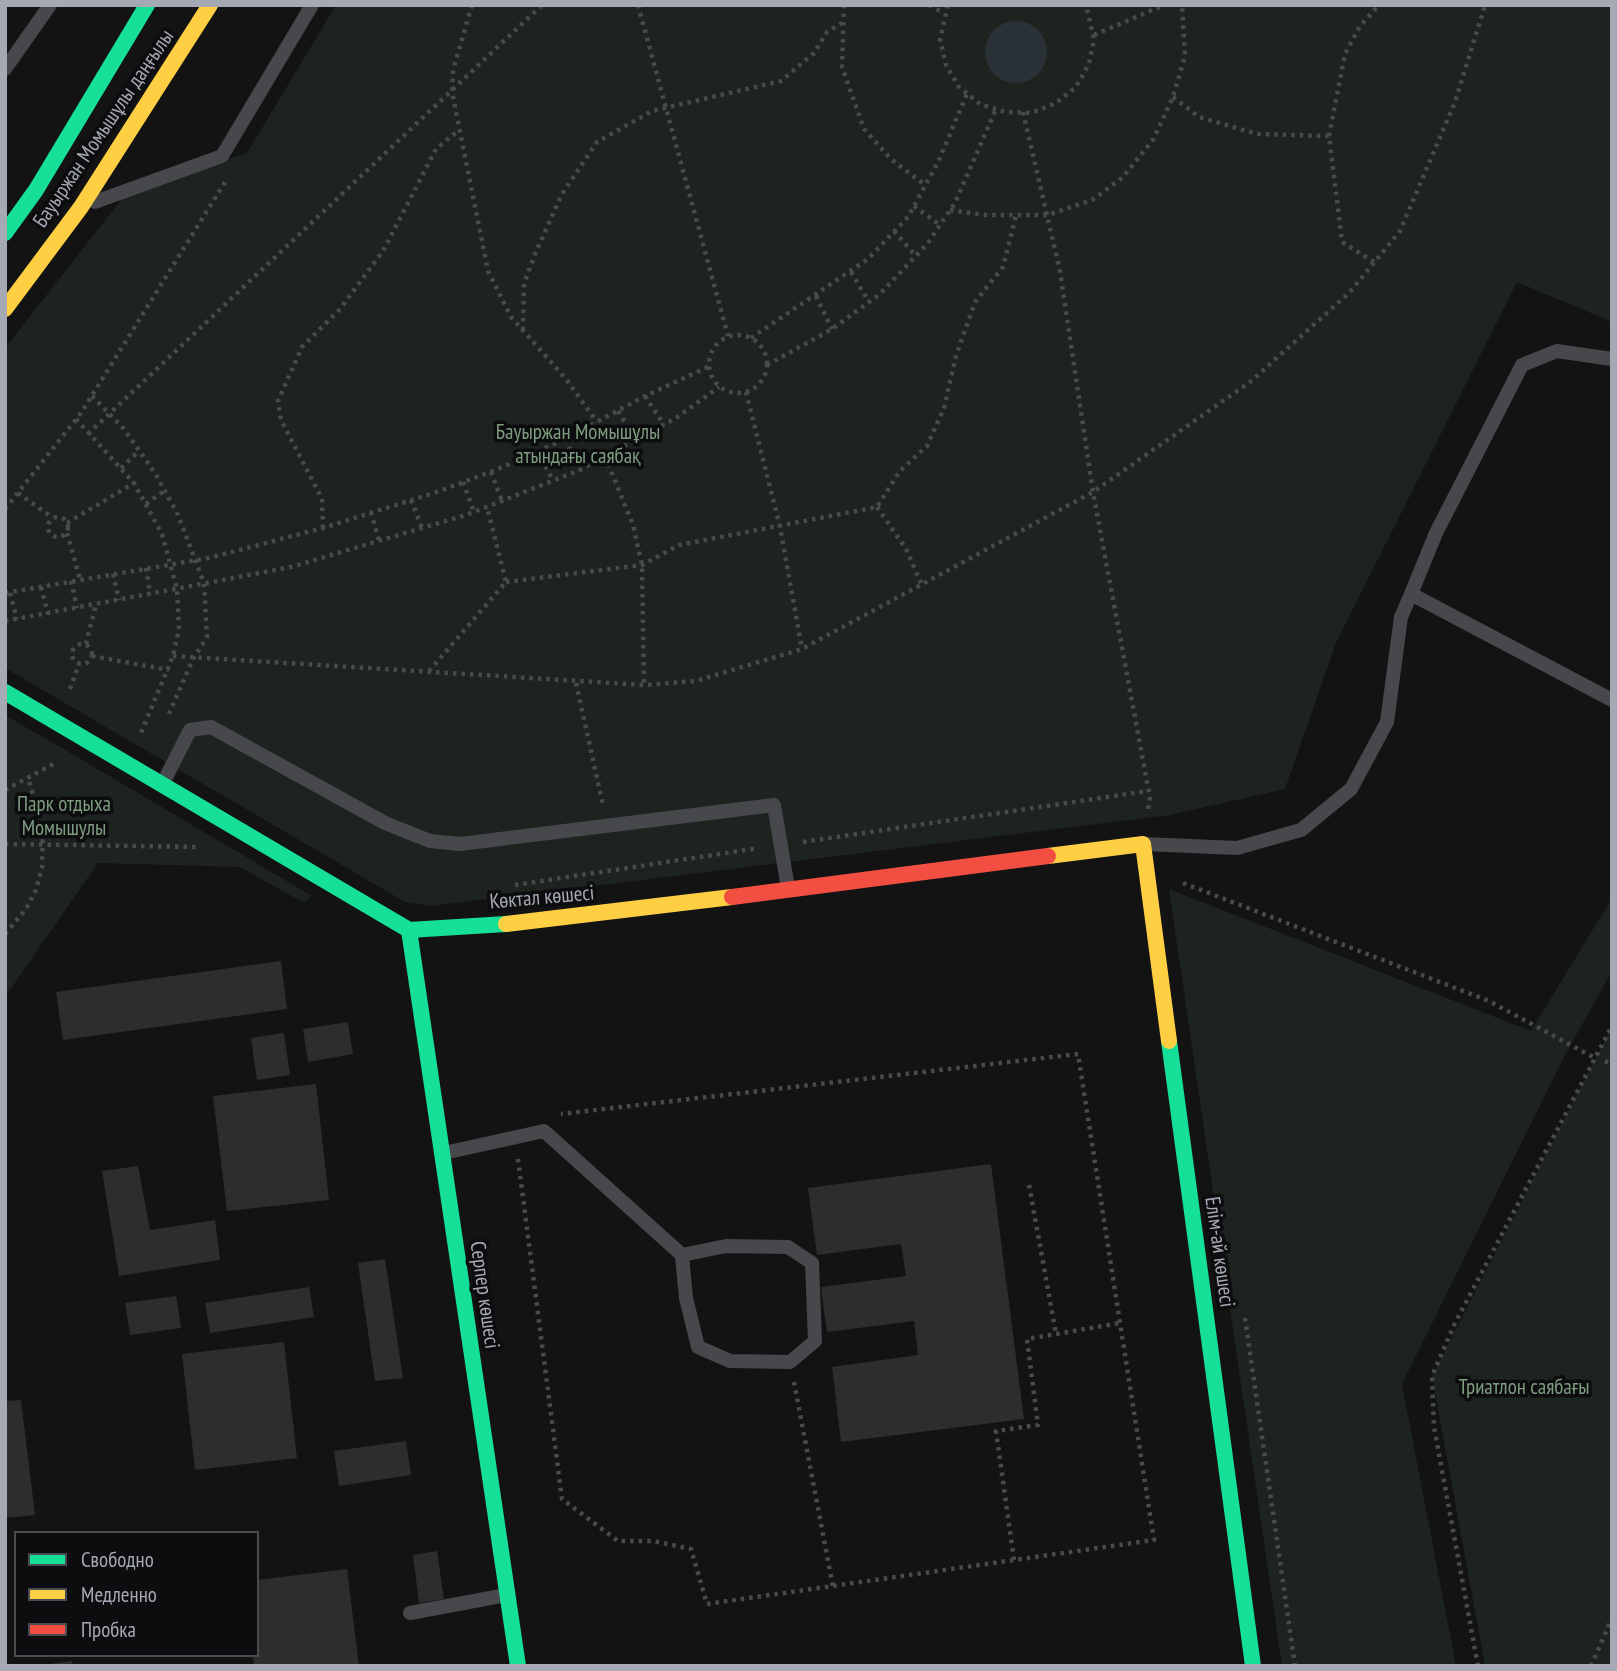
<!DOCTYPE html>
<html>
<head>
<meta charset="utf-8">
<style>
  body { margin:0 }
  #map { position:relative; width:1617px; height:1671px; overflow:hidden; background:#131313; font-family:"PT Sans Narrow",sans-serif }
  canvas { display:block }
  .frame { position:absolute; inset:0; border:7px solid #a5a9b3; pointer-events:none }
  .legend { position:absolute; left:14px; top:1531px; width:245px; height:126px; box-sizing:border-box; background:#0d0d0f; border:2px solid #4a4b51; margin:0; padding:9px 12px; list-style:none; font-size:21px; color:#a5a9b3 }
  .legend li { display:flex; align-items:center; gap:14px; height:35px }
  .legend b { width:35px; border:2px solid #4a4b51 }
</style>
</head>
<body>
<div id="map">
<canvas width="1617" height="1671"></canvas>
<div class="frame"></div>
<ul class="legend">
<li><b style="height:9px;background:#16e098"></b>Свободно</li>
<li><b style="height:9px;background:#ffcf43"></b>Медленно</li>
<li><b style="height:9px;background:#f24e42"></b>Пробка</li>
</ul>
</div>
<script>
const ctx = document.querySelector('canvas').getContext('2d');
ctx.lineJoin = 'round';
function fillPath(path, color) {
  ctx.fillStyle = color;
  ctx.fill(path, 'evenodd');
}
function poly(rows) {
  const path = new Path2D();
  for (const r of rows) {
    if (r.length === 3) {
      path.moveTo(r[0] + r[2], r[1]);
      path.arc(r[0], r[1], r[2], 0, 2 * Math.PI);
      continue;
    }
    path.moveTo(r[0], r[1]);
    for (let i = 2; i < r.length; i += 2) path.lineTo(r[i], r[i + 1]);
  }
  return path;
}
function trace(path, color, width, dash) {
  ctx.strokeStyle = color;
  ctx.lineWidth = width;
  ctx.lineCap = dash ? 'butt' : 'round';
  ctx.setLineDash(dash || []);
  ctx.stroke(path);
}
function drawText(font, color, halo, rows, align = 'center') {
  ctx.font = font + ' "PT Sans Narrow",sans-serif';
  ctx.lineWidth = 7;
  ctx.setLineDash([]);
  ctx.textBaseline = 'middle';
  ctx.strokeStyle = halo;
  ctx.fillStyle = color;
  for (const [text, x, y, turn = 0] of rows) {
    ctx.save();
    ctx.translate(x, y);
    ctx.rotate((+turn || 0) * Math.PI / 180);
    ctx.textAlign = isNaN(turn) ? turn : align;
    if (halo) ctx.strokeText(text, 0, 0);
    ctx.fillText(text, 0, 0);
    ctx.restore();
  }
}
fillPath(poly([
  [336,5,1612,5,1612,322,1517,282,1336,643,1285,789,1170,815,431,906,405,902,5,668,5,348,128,191,247,153],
  [5,715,79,758,312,896,304,903,240,867,98,863,5,997],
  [1169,889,1531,1031,1612,898,1612,971,1565,1055,1402,1384,1456,1666,1282,1666],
  [1612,1026,1612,1666,1485,1666,1432,1376]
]), '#1d231e');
fillPath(poly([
  [1016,52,31]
]), '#2b3237');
fillPath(poly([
  [281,961,287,1009,63,1040,56,992],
  [348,1022,353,1054,308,1062,303,1029],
  [284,1033,290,1075,257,1080,251,1038],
  [316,1084,329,1200,227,1211,213,1096],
  [991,1164,1024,1419,841,1442,832,1367,918,1355,914,1321,827,1332,821,1287,906,1276,901,1244,817,1255,808,1188],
  [138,1166,150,1230,215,1220,220,1260,119,1276,102,1171],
  [385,1259,403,1378,375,1381,358,1263],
  [309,1287,314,1317,210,1333,205,1303],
  [176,1296,181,1328,130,1335,125,1303],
  [284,1342,297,1458,195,1470,182,1354],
  [21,1400,35,1515,5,1518,5,1401],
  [406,1441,411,1475,339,1486,334,1451],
  [437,1551,444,1599,419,1603,413,1555],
  [347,1569,359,1666,254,1666,253,1655,257,1655,257,1580],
  [72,1661,73,1666,49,1666,49,1664]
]), '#2d2d2e');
trace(poly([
  [472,5,453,70,452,92,488,271,511,317,566,379,597,422],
  [638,5,728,336],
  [844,5,842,67,864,129,891,159,925,185],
  [929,5,944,13],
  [948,5,940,39,946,65,959,87,980,104,1005,112,1031,113,1056,103,1076,87,1089,64,1094,39,1086,5],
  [1094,35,1164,5],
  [1173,97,1199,117,1257,134,1329,136],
  [1023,112,1060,271,1093,492,1150,798,1148,810],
  [914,206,940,225],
  [950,210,985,215,1048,215,1092,200,1122,178,1153,140,1173,97,1185,56,1182,5],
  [894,231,916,256],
  [1374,262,1342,242,1329,136,1345,54,1360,26,1379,5],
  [851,272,869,302],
  [816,296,832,329],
  [523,330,524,284,535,254,562,194,597,142,652,111,781,81,814,53,827,32,842,23],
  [738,364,29],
  [751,338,868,259,908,217,939,160,967,94],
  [767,365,832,329,880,294,927,244,955,203,996,109],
  [746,392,780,527,802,649],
  [92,396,124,429,155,473,178,515,204,583,207,637,193,659,167,718],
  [645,396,664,425],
  [618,411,636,440],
  [76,419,134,483,162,534,177,589,179,629,173,656,141,733],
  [88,434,542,5],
  [565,439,580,470],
  [538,451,553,481],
  [605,456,633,525,642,565,644,685],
  [121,468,139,451],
  [491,472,502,501],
  [463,482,474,512],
  [18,493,53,518],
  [411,500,422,528],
  [146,504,164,491],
  [877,507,906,549,921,583],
  [5,509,81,413,227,179],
  [371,512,379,541],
  [58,527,10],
  [67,523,134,483],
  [323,528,322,499,281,420,278,401,302,347,340,309,383,251,436,149,459,130],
  [67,533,80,579],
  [146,568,150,594],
  [113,574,119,600],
  [71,581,77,608],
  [506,582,642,565,679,545,877,507,900,471,927,446,944,408,956,356,975,302,1003,267,1016,216],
  [41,587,48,614],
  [5,593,209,558,323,528,434,493,498,469,565,439,645,396,708,367],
  [10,593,17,619],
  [5,621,291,567,466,515,580,470,676,418,719,387],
  [82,654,10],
  [86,644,96,604],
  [92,656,169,670],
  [173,656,644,685,696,681,802,649,1093,492,1250,382,1349,293,1400,231,1455,102,1485,5],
  [429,671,506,582,487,507],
  [576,683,603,805],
  [70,689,79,664],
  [5,790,57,762],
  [803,842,1148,791],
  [5,844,197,847],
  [1183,883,1489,1001,1595,1058],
  [515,885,759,848],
  [5,934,26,909,36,890,42,867,43,826,28,778],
  [1605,1061,1612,1065],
  [518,1159,562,1499,618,1541,653,1541,691,1549,707,1604,1154,1540,1078,1054,561,1114],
  [1029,1185,1056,1334],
  [1245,1318,1295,1666],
  [794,1382,833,1587],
  [1014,1560,996,1431,1038,1425,1027,1339,1120,1323],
  [1478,1666,1434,1427,1432,1376,1455,1323,1612,1026],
  [1591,1666,1612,1618]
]), '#494a4d', 4.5, [3.5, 5]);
trace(poly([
  [5,69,50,5],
  [95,202,222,156,312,5],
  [1411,594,1612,700],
  [162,785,190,730,211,727,385,823,430,841,460,844,774,805,788,888],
  [1144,844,1237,848,1301,830,1351,789,1387,722,1401,617,1411,594,1436,533,1522,365,1557,351,1612,359],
  [444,1153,544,1131,682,1255,686,1298,698,1347,730,1361,790,1362,815,1341,812,1263,788,1247,726,1246,682,1255],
  [410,1613,506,1595]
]), '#47484c', 14);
trace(poly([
  [5,233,36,190,147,5],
  [5,692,409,930,506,924],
  [409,930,518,1666],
  [1169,1041,1253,1666]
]), '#16e098', 16);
trace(poly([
  [5,309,81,207,210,5],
  [1048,856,1143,844,1169,1041],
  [506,924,732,897]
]), '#ffcf43', 16);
trace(poly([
  [732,897,1048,856]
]), '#f24e42', 16);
drawText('21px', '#a5a9b3', '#0d0d0f', [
  ["Бауыржан Момышұлы даңғылы",104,129,-56],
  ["Көктал көшесі",542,898,-5],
  ["Елім-ай көшесі",1219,1252,82],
  ["Серпер көшесі",484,1295,82]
]);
drawText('21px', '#7d9d7f', '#0d0d0f', [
  ["Бауыржан Момышұлы",578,433],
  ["атындағы саябақ",578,457],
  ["Парк отдыха",64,805],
  ["Момышулы",64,829],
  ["Триатлон саябағы",1524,1388]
]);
</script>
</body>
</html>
